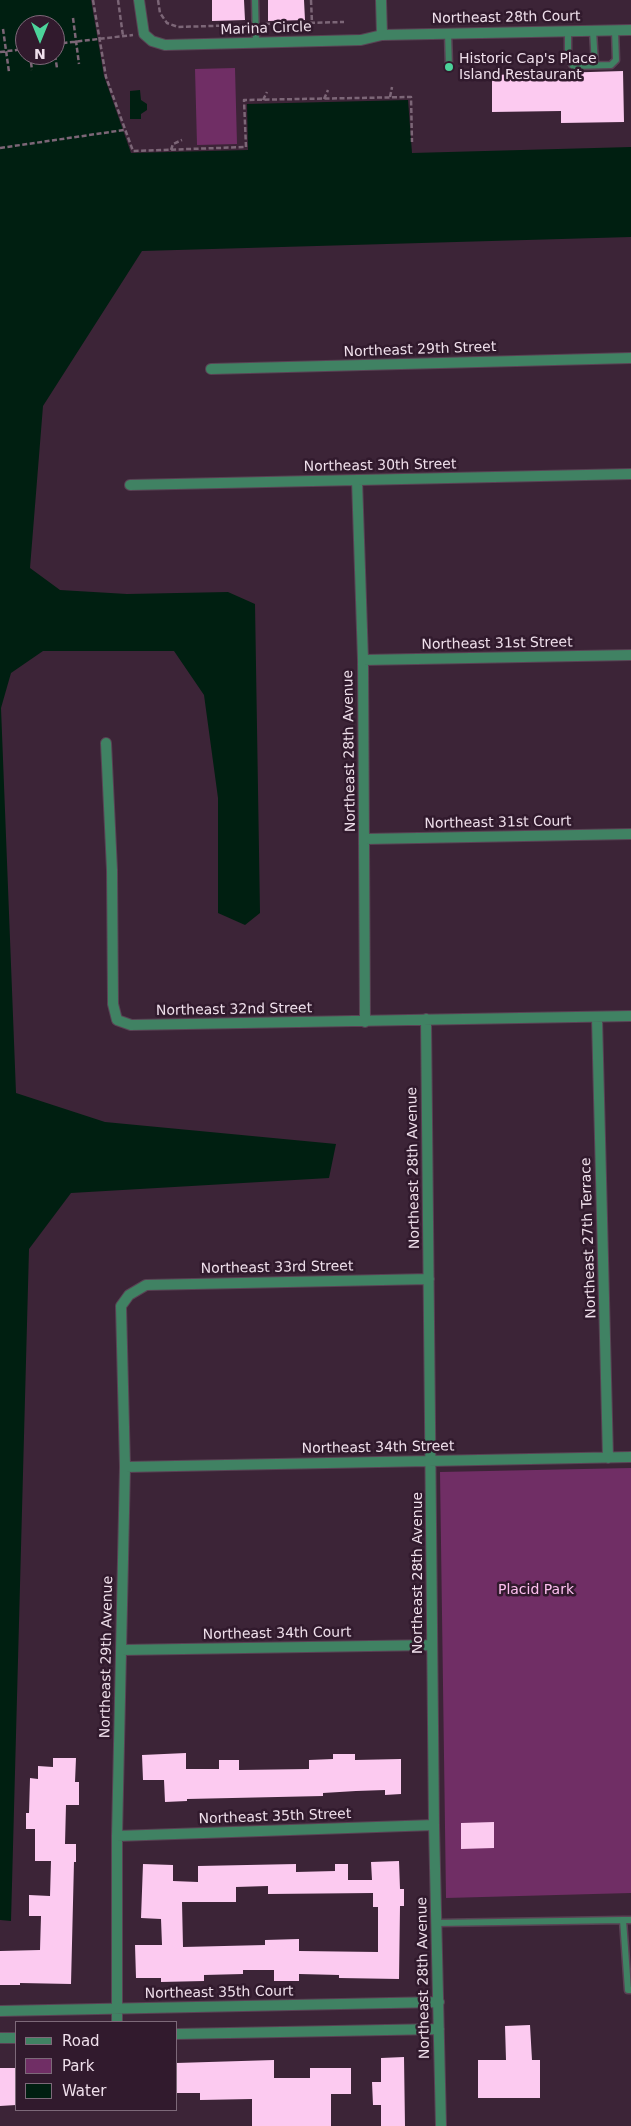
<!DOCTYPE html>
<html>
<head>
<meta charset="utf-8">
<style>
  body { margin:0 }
  #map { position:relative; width:631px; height:2126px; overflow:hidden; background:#3c2437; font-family:"DejaVu Sans",sans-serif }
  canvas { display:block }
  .legend { position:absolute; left:15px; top:2021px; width:162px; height:90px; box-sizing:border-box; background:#311a2d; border:1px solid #7d6979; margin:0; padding:6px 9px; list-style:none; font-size:15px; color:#efdfeb }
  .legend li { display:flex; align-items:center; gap:10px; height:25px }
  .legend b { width:25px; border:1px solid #7d6979 }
  .north { position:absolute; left:15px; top:15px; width:50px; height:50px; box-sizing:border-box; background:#311a2d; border:1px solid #7d6979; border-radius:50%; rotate:180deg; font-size:14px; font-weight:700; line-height:20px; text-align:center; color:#efdfeb }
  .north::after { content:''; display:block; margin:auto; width:18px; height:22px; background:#4cd39a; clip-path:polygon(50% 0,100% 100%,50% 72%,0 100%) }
</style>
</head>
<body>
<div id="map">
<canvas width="631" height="2126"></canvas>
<ul class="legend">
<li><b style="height:6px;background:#408263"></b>Road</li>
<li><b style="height:14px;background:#702e65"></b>Park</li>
<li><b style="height:14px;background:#001f11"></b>Water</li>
</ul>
<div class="north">N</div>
</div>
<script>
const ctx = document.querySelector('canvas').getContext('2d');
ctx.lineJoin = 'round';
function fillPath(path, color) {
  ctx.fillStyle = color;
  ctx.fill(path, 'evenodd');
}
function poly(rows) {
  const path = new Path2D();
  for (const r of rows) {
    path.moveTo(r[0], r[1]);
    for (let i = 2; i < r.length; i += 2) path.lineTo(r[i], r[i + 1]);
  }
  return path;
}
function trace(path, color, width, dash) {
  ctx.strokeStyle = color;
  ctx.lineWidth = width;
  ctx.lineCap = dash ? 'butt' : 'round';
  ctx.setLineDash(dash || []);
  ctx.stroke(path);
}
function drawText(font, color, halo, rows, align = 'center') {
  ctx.font = font + ' "DejaVu Sans",sans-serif';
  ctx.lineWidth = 5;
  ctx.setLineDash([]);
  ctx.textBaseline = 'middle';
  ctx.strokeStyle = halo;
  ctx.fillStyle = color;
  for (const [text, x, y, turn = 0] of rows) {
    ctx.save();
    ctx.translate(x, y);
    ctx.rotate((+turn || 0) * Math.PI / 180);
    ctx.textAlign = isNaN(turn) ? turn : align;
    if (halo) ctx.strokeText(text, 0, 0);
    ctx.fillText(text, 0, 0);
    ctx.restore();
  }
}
fillPath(poly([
  [235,68,237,144,197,145,195,69],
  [631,1468,631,1893,446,1898,440,1472]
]), '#702e65');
fillPath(poly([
  [0,0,91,0,104,76,131,153,248,150,247,104,408,100,412,153,631,147,631,237,142,251,43,406,30,568,60,590,127,594,228,592,255,604,260,913,245,925,218,913,218,798,204,695,174,651,43,651,11,673,1,708,16,1093,105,1122,336,1144,329,1178,71,1193,29,1249,11,1921,0,1920],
  [25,25,55,25,55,55,25,55],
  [140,90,141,100,147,104,147,110,141,114,141,119,130,119,130,91]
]), '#001f11');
fillPath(poly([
  [212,0,244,0,245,20,212,21],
  [268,0,304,0,305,20,268,21],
  [623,71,624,122,561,123,561,111,492,112,492,75],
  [186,1753,186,1769,219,1769,219,1760,239,1760,239,1770,309,1769,309,1760,333,1759,333,1754,355,1754,355,1760,401,1759,401,1794,385,1795,385,1790,356,1791,323,1793,323,1796,187,1799,187,1801,165,1802,164,1780,143,1780,142,1755],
  [53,1758,76,1758,75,1782,79,1782,79,1805,66,1805,65,1844,76,1844,76,1862,74,1862,71,1984,20,1983,20,1985,0,1985,0,1951,40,1950,41,1916,29,1916,29,1895,50,1896,51,1861,35,1861,35,1829,26,1829,26,1813,29,1813,30,1778,38,1779,38,1766,53,1767],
  [494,1822,494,1848,461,1849,461,1823],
  [399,1861,400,1889,404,1889,404,1906,400,1906,399,1979,339,1978,339,1975,299,1974,299,1981,274,1981,274,1970,243,1970,243,1974,204,1975,204,1981,161,1982,161,1978,136,1978,135,1945,162,1945,161,1919,141,1918,143,1864,173,1865,173,1881,198,1882,198,1866,296,1864,296,1872,335,1871,335,1864,348,1864,348,1880,372,1880,371,1862],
  [268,1886,268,1894,373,1893,373,1907,378,1907,378,1952,299,1951,299,1939,265,1940,265,1945,183,1947,182,1902,236,1902,236,1887],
  [530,2025,532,2060,540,2060,540,2098,478,2098,478,2060,506,2060,505,2026],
  [404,2057,405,2126,381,2126,381,2105,373,2105,372,2082,381,2082,381,2058],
  [274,2060,274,2078,310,2078,310,2068,351,2068,351,2094,331,2094,331,2126,252,2126,252,2099,200,2100,200,2093,176,2093,176,2063],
  [0,2068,16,2068,16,2105,0,2106]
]), '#fccaf0');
const lane = poly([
  [255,0,256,43],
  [568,31,568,57,573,66,611,65,616,60,615,30],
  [593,31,595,65],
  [448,33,449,67],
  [631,1920,623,1920,628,1990,631,1990],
  [437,1923,623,1920]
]);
const street = poly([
  [139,0,144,34,152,41,165,45,361,40,382,35,631,30],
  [381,0,382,35],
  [211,369,631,358],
  [357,480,363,660,365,1022],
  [130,485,631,474],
  [363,660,631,655],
  [106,743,112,870,113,1004,117,1020,131,1025,631,1016],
  [365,839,631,834],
  [597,1018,608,1458],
  [426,1019,434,1825,441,2126],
  [125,1467,631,1457],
  [121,1650,432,1645],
  [117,1836,434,1825],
  [0,2011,439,2002],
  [117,2022,117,1836,125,1467,121,1306,129,1295,146,1285,429,1279],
  [176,2034,439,2029],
  [0,2038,16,2038]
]);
trace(lane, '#594254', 9);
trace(street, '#594254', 12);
trace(poly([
  [93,0,106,77,133,151,246,147,244,100,411,97,412,142],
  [118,0,123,36],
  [158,0,160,13,167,23,178,27,245,25],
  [311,0,312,23],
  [73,18,79,64],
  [50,21,50,25],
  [265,24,344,22],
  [3,29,9,72],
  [55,44,133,35],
  [0,52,25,49],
  [30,55,32,70],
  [55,55,57,68],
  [390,97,392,87],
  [324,99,328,90],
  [263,100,267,92],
  [0,148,124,130],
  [171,150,173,144,182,140]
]), '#7c6677', 2.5, [5, 2.5]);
trace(lane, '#408263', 6);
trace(street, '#408263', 10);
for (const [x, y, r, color] of [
  [449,67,5,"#4cd39a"]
]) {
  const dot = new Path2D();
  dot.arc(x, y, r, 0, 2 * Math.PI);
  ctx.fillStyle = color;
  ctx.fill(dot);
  trace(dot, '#311a2d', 2);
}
drawText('14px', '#efdfeb', '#311a2d', [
  ["Northeast 28th Court",506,18,-1],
  ["Marina Circle",266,29,-2],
  ["Northeast 29th Street",420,350,-2],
  ["Northeast 30th Street",380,466,-1],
  ["Northeast 31st Street",497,644,-1],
  ["Northeast 28th Avenue",350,751,-91],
  ["Northeast 31st Court",498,823,-1],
  ["Northeast 32nd Street",234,1010,-1],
  ["Northeast 28th Avenue",414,1168,-91],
  ["Northeast 27th Terrace",589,1238,-92],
  ["Northeast 33rd Street",277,1268,-1],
  ["Northeast 34th Street",378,1448,-1],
  ["Northeast 28th Avenue",418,1573,-90],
  ["Northeast 34th Court",277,1634,-1],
  ["Northeast 29th Avenue",107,1657,-89],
  ["Northeast 35th Street",275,1817,-2],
  ["Northeast 28th Avenue",424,1978,-91],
  ["Northeast 35th Court",219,1993,-1]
]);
drawText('14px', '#efdfeb', '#311a2d', [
  ["Historic Cap's Place",459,59],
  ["Island Restaurant",459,75]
], 'left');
drawText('14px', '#fec0f0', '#311a2d', [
  ["Placid Park",536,1590]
]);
</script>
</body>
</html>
